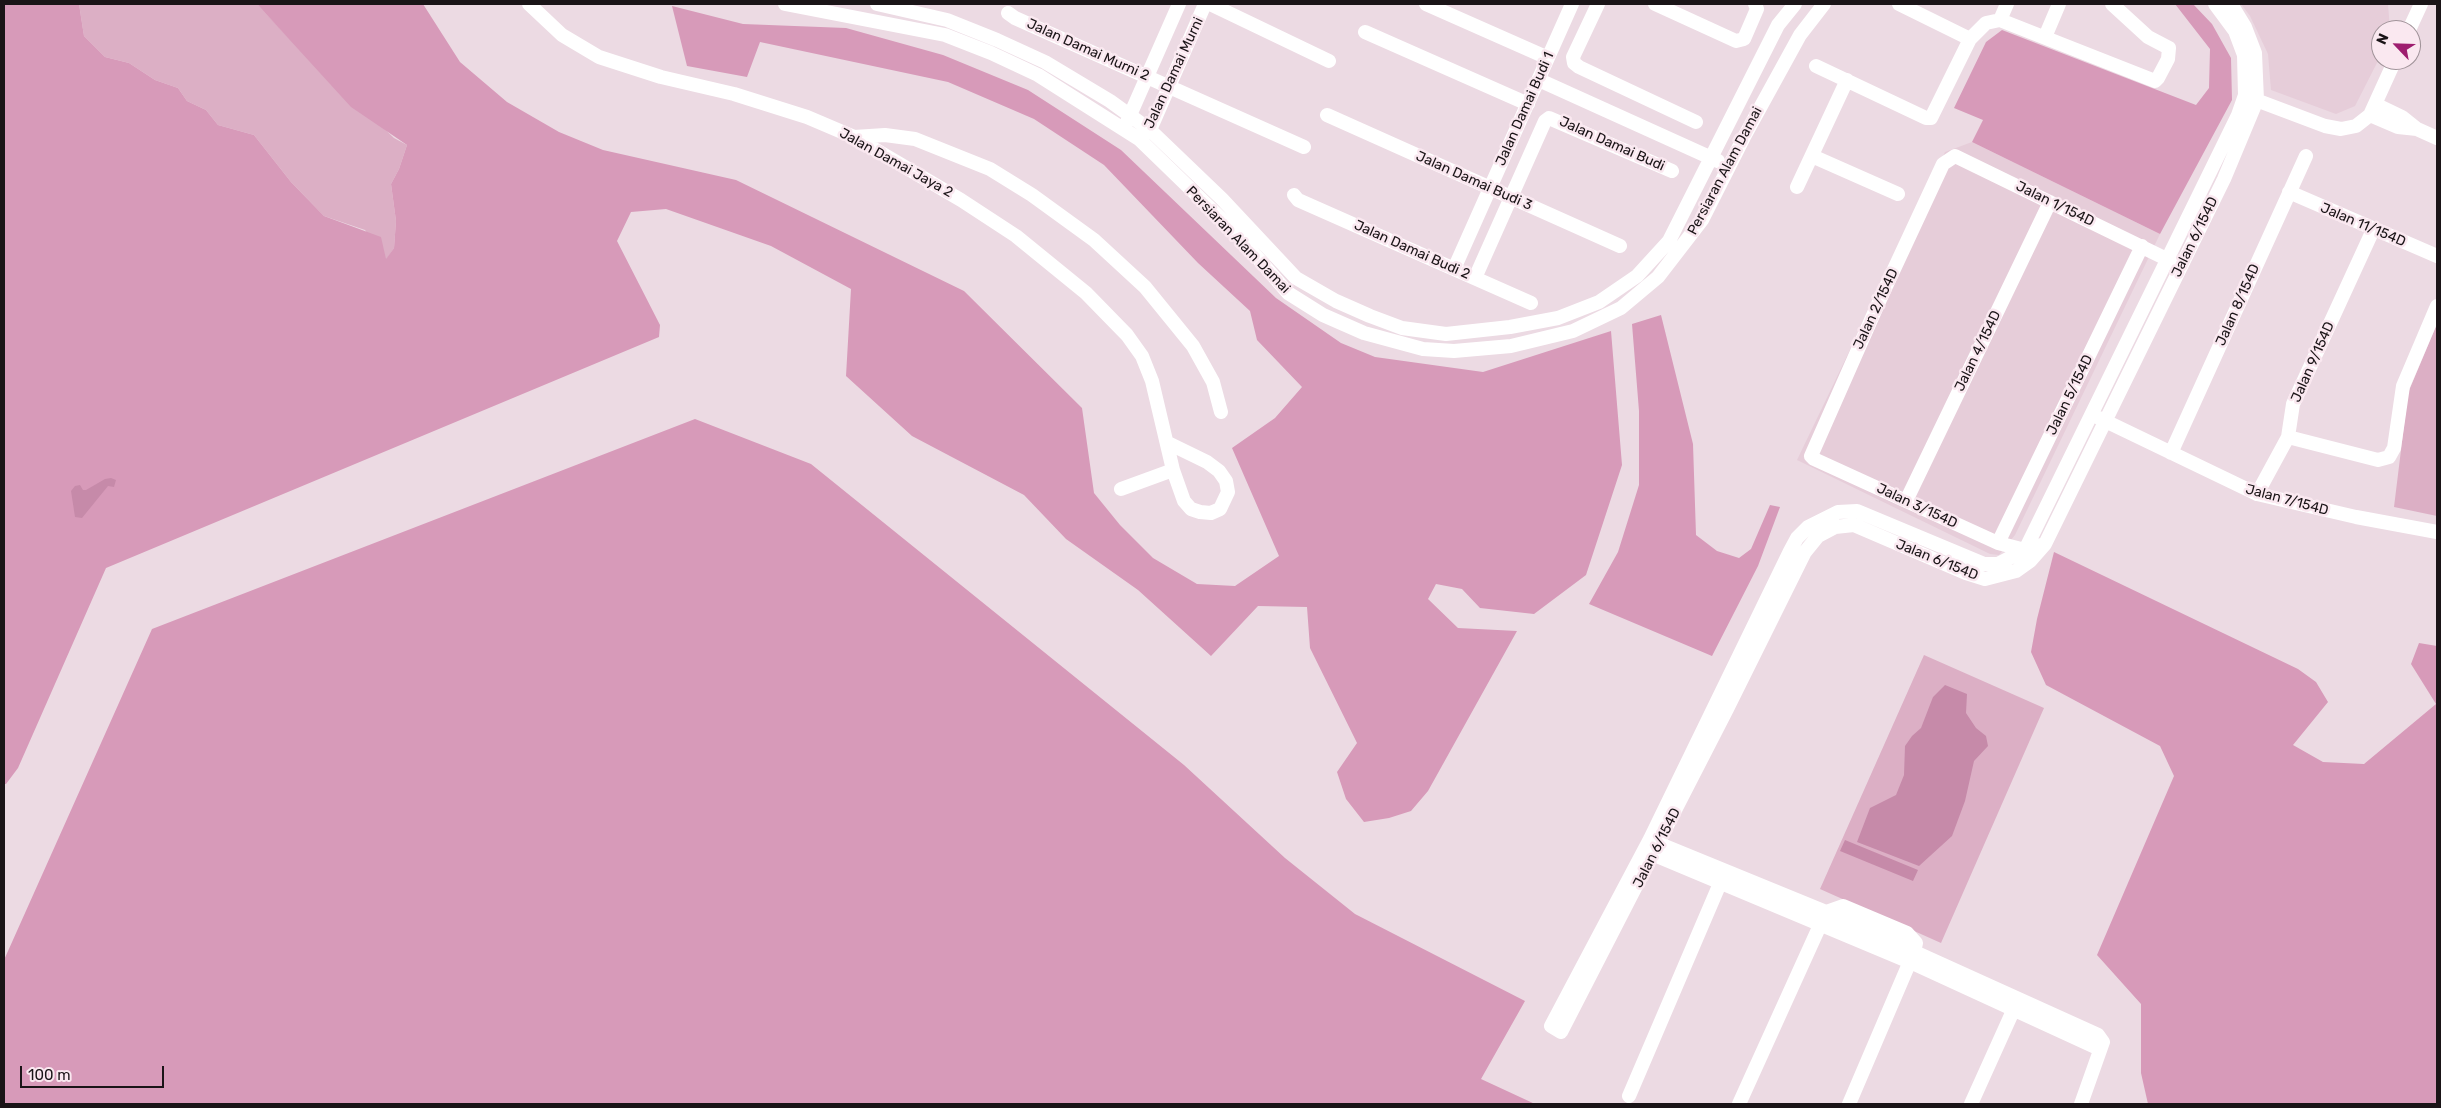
<!DOCTYPE html>
<html>
<head>
<meta charset="utf-8">
<style>
  body { margin:0 }
  #map { position:relative; width:2441px; height:1108px; overflow:hidden; background:#ecdae3; font-family:Rubik,sans-serif }
  canvas { display:block }
  .frame { position:absolute; inset:0; border:5px solid #1a1417; pointer-events:none }
  .north { position:absolute; left:2371px; top:20px; width:50px; height:50px; box-sizing:border-box; background:#fae8f0; border:1px solid #a09399; border-radius:50%; rotate:294deg; font-size:14px; font-weight:700; line-height:20px; text-align:center; color:#1a1417 }
  .north::after { content:''; display:block; margin:auto; width:18px; height:22px; background:#9e1d6f; clip-path:polygon(50% 0,100% 100%,50% 72%,0 100%) }
  .scale { position:absolute; left:20px; top:1066px; width:144px; height:22px; box-sizing:border-box; border:2px solid #1a1417; border-top:0; padding-left:6px; font-size:15px; line-height:18px; white-space:nowrap; color:#1a1417; -webkit-text-stroke:4px #fae8f0; paint-order:stroke }
</style>
</head>
<body>
<div id="map">
<canvas width="2441" height="1108"></canvas>
<div class="frame"></div>
<div class="north">N</div>
<div class="scale">100 m</div>
</div>
<script>
const ctx = document.querySelector('canvas').getContext('2d');
ctx.lineJoin = 'round';
function fillPath(path, color) {
  ctx.fillStyle = color;
  ctx.fill(path, 'evenodd');
}
function poly(rows) {
  const path = new Path2D();
  for (const r of rows) {
    path.moveTo(r[0], r[1]);
    for (let i = 2; i < r.length; i += 2) path.lineTo(r[i], r[i + 1]);
  }
  return path;
}
function trace(path, color, width, dash) {
  ctx.strokeStyle = color;
  ctx.lineWidth = width;
  ctx.lineCap = dash ? 'butt' : 'round';
  ctx.setLineDash(dash || []);
  ctx.stroke(path);
}
function drawText(font, color, halo, rows, align = 'center') {
  ctx.font = font + ' Rubik,sans-serif';
  ctx.lineWidth = 5;
  ctx.setLineDash([]);
  ctx.textBaseline = 'middle';
  ctx.strokeStyle = halo;
  ctx.fillStyle = color;
  for (const [text, x, y, turn = 0] of rows) {
    ctx.save();
    ctx.translate(x, y);
    ctx.rotate((+turn || 0) * Math.PI / 180);
    ctx.textAlign = isNaN(turn) ? turn : align;
    if (halo) ctx.strokeText(text, 0, 0);
    ctx.fillText(text, 0, 0);
    ctx.restore();
  }
}
fillPath(poly([
  [2241,4,2388,4,2390,30,2381,30,2381,55,2355,106,2336,114,2271,90,2268,54,2250,16],
  [1972,142,2160,234,2015,535,1999,555,1990,554,1797,460,1945,152]
]), '#e6cdd9');
fillPath(poly([
  [79,4,257,4,288,37,394,138,407,145,399,169,391,184,396,221,394,248,386,260,365,230,324,216,291,182,254,135,218,125,206,110,187,101,178,88,155,80,129,63,105,57,84,36],
  [2437,324,2437,516,2394,507,2408,393],
  [1924,655,2044,708,1941,943,1820,889]
]), '#dcafc5');
fillPath(poly([
  [4,4,79,4,84,36,105,57,129,63,155,80,178,88,187,101,206,110,218,125,254,135,291,182,324,216,381,237,386,259,394,248,396,221,391,184,399,169,407,145,351,107,257,4,423,4,460,62,507,102,559,132,603,150,736,180,964,291,1082,408,1094,493,1120,525,1153,558,1197,584,1235,586,1279,556,1232,448,1275,418,1302,387,1257,340,1250,311,1198,263,1104,165,1034,119,948,82,760,42,747,77,687,66,672,6,743,24,846,28,943,55,1028,90,1121,150,1276,298,1341,343,1375,357,1483,372,1611,331,1622,465,1586,575,1534,614,1480,608,1462,589,1436,584,1428,599,1458,628,1517,631,1428,791,1411,811,1389,818,1364,822,1346,799,1337,772,1357,743,1310,648,1307,607,1258,606,1211,656,1138,590,1066,539,1024,495,912,436,846,376,851,289,771,246,666,209,631,212,617,241,660,325,659,337,106,568,18,768,6,784,4,784],
  [2175,4,2193,4,2212,24,2231,58,2232,100,2160,234,1972,142,1983,120,1954,108,1986,42,2002,30,2196,105,2209,88,2210,49],
  [1661,315,1693,444,1696,535,1717,551,1739,558,1751,549,1770,505,1780,507,1758,566,1712,656,1589,604,1618,552,1639,485,1639,411,1632,324],
  [695,419,811,464,1184,765,1285,858,1355,914,1525,1001,1481,1079,1535,1104,4,1104,4,960,152,629],
  [2054,552,2298,669,2316,682,2328,702,2293,745,2323,762,2364,764,2436,704,2411,664,2419,643,2437,646,2437,1104,2148,1104,2141,1073,2141,1004,2097,955,2174,776,2160,746,2046,685,2031,652,2037,619]
]), '#d79ab9');
fillPath(poly([
  [111,478,116,480,114,487,108,486,82,518,75,517,71,491,75,486,80,485,83,490,86,490,105,479],
  [1945,685,1967,694,1966,713,1976,728,1986,736,1988,746,1974,761,1965,801,1952,836,1919,866,1857,842,1870,808,1896,795,1904,775,1905,746,1912,736,1921,728,1933,697],
  [1845,840,1918,870,1913,881,1840,851]
]), '#c68aa9');
trace(poly([
  [529,4,562,35,599,57,661,77,734,94,807,117,854,137,961,200,1016,236,1086,293,1127,335,1142,356,1152,381,1173,470,1184,501,1191,509,1200,512,1211,513,1220,509,1228,492,1226,481,1219,471,1207,462,1168,443],
  [785,4,945,35,991,53,1038,75,1139,139,1237,234,1288,293,1323,315,1364,333,1423,349,1454,351,1511,346,1573,331,1621,308,1658,277,1702,220,1744,137,1800,35,1824,4],
  [877,4,947,20,997,40,1045,62,1110,101,1150,130,1222,199,1296,278,1336,301,1370,316,1402,328,1446,334,1510,327,1558,318,1599,302,1637,276,1669,241,1778,25,1795,4],
  [1210,4,1329,61],
  [1426,4,1548,58],
  [1598,4,1573,57,1574,63,1579,67,1696,122],
  [1655,4,1736,41,1744,39,1757,9,1755,4],
  [1899,4,1970,39],
  [1008,13,1015,18,1304,147],
  [2000,20,2007,4],
  [2409,30,2421,4],
  [1365,32,1528,104],
  [2045,37,2059,4],
  [1816,66,1926,118,1931,118,1970,39,1986,23,2000,20,2155,81,2158,78,2168,59,2169,48,2148,37,2112,4],
  [1539,80,1718,161],
  [2248,97,2325,126,2341,129,2356,126,2370,115,2395,60],
  [2375,104,2402,117,2417,129],
  [1327,115,1620,246],
  [2370,115,2398,127,2417,129,2437,138],
  [1127,122,1179,4],
  [1143,136,1150,130,1205,4],
  [854,137,885,135,915,139,990,169,1032,195,1094,240,1145,287,1193,346,1213,382,1221,412],
  [1812,156,1898,194],
  [1797,187,1847,80],
  [2289,192,2437,256],
  [1294,195,1298,200,1531,303],
  [1454,269,1572,4],
  [1475,278,1545,121,1549,118,1672,171],
  [2099,418,2257,494,2356,517,2437,532],
  [2288,437,2378,460,2389,457,2394,448,2403,386,2437,306],
  [2171,453,2306,156],
  [1121,489,1173,470],
  [2257,494,2288,437,2293,404,2373,230],
  [1906,501,2050,202],
  [1998,543,2142,246],
  [2045,544,2025,550,1998,564,1984,564,1857,511,1838,512,1808,527,1797,538,1790,551,1650,839,1551,1026,1561,1032,1727,709,1805,552,1818,536,1835,527,1854,525,1966,573,1985,579,2016,571,2030,561,2045,544,2224,179,2257,100,2255,53,2245,27,2231,4],
  [2025,550,1998,543,1814,459,1811,456,1882,295,1943,164,1955,156,2181,266],
  [2025,550,2238,115,2245,95,2244,55,2235,31,2215,4],
  [1650,840,1826,912,2098,1035,2103,1042,2081,1104],
  [1645,851,1910,962,2095,1047,2101,1047],
  [1629,1096,1724,874],
  [1739,1104,1826,912,1843,906,1907,933,1916,943,1914,952,1849,1104],
  [1971,1104,2017,1002]
]), '#fff', 14);
drawText('14px', '#1a1417', '#fae8f0', [
  ["Jalan Damai Murni 2",1088,50,24],
  ["Jalan Damai Murni",1174,73,-65],
  ["Jalan Damai Budi 1",1525,109,-66],
  ["Jalan Damai Budi",1612,144,24],
  ["Jalan Damai Jaya 2",896,163,29],
  ["Persiaran Alam Damai",1725,171,-62],
  ["Jalan Damai Budi 3",1474,181,24],
  ["Jalan 1/154D",2055,204,26],
  ["Jalan 11/154D",2363,225,23],
  ["Jalan 6/154D",2195,237,-64],
  ["Persiaran Alam Damai",1238,240,46],
  ["Jalan Damai Budi 2",1412,250,24],
  ["Jalan 8/154D",2238,305,-66],
  ["Jalan 2/154D",1876,309,-65],
  ["Jalan 4/154D",1978,351,-64],
  ["Jalan 9/154D",2313,362,-66],
  ["Jalan 5/154D",2070,395,-64],
  ["Jalan 7/154D",2287,500,15],
  ["Jalan 3/154D",1917,506,25],
  ["Jalan 6/154D",1937,560,22],
  ["Jalan 6/154D",1657,848,-63]
]);
</script>
</body>
</html>
